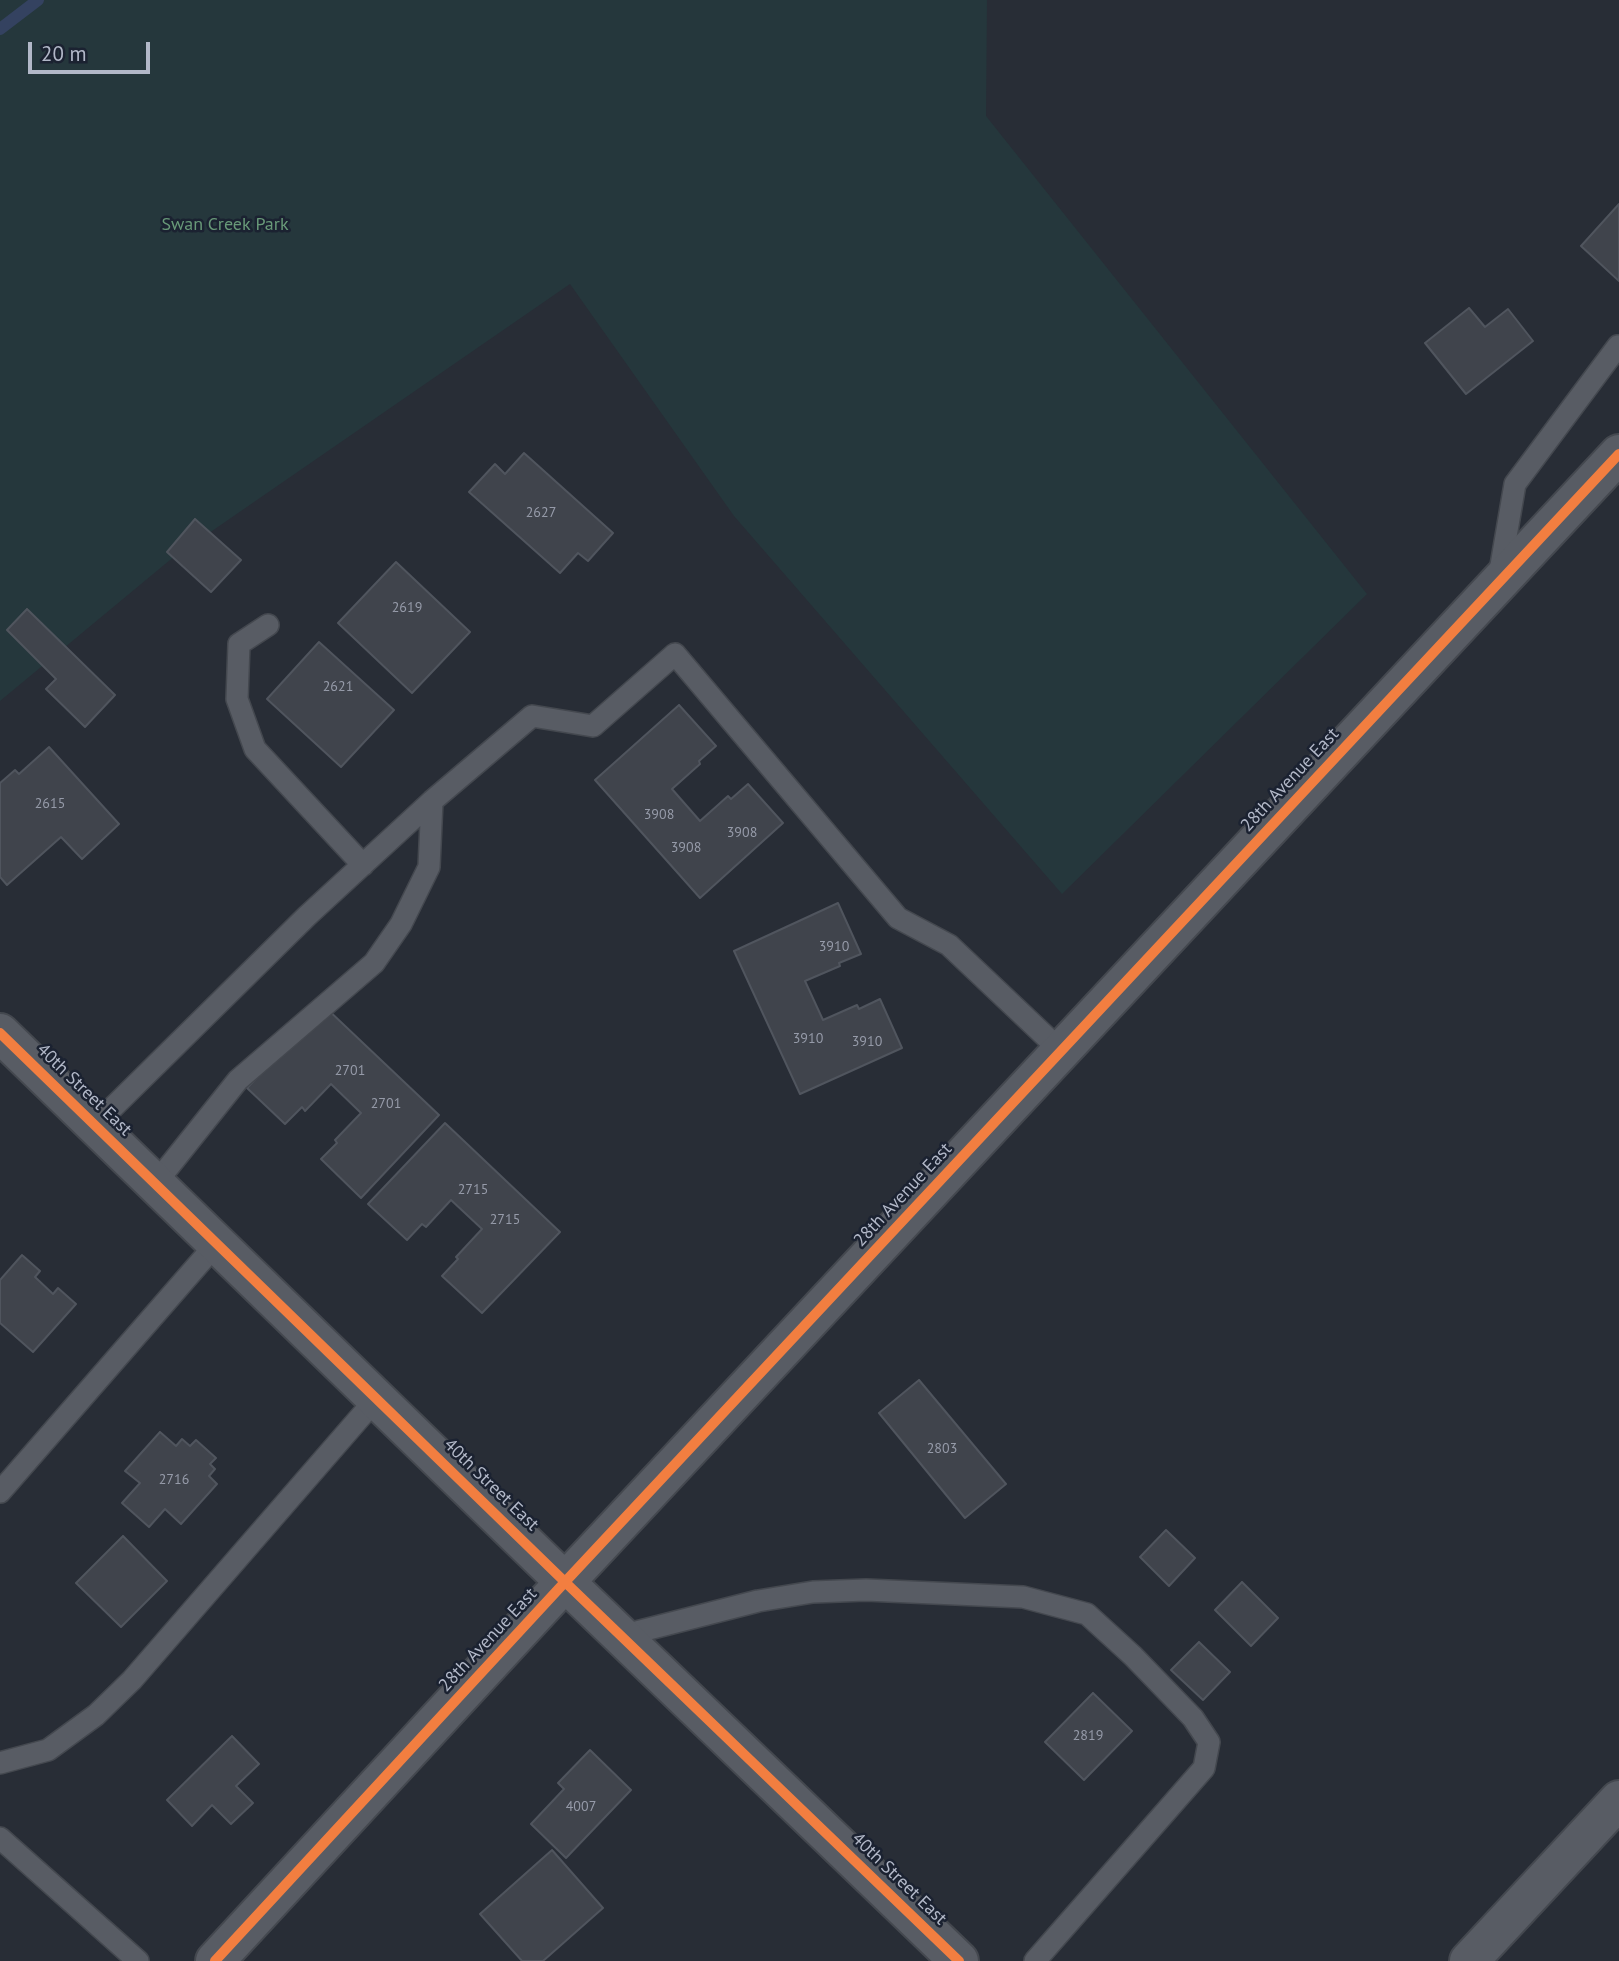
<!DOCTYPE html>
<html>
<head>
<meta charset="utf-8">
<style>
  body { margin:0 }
  #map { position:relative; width:1619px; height:1961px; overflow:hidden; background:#282d36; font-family:"PT Sans",sans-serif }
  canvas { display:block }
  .scale { position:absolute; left:28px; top:42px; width:122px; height:32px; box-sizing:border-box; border:4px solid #b2b8c8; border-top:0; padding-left:9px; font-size:21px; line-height:24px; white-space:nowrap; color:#b2b8c8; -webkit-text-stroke:5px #1b2231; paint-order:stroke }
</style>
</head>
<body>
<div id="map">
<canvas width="1619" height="1961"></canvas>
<div class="scale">20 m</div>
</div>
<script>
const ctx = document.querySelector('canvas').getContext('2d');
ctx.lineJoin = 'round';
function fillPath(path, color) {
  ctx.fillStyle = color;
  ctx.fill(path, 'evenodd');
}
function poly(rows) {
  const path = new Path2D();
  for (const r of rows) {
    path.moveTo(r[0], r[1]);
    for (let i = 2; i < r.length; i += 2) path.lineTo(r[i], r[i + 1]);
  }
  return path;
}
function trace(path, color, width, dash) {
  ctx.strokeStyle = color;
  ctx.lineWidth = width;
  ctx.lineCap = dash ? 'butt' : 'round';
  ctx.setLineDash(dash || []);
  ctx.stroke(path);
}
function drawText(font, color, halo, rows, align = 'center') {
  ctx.font = font + ' "PT Sans",sans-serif';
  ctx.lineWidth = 5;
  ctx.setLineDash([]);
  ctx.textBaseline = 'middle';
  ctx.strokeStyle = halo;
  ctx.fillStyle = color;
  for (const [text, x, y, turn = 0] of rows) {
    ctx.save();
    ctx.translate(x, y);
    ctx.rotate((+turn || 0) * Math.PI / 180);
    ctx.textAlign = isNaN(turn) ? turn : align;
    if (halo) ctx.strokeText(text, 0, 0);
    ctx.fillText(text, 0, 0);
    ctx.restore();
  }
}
fillPath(poly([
  [0,0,987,0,986,116,1367,594,1062,894,734,516,570,284,170,560,0,701]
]), '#25373c');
trace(poly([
  [0,29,38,0]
]), '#344260', 12);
const building = poly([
  [1619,204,1619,281,1581,246,1619,204],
  [1469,308,1485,327,1508,309,1533,341,1466,394,1425,343,1469,308],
  [524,453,613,533,588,561,578,553,560,573,469,492,495,464,505,474,524,453],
  [195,519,241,560,211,592,167,552,195,519],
  [396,562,470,632,412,693,338,623,396,562],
  [27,609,115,695,85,727,46,689,56,679,7,630,27,609],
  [319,642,394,710,341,767,267,699,319,642],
  [679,705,716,746,699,761,700,764,672,789,700,821,728,796,731,799,748,784,783,823,700,898,595,780,679,705],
  [49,747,119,824,82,859,61,837,7,885,0,877,0,783,15,770,19,774,49,747],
  [838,903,861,954,839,963,840,966,805,981,823,1020,857,1005,859,1009,880,999,902,1048,800,1094,734,951,838,903],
  [324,1006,439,1115,361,1198,321,1159,337,1143,335,1140,361,1113,331,1084,305,1111,302,1107,285,1124,247,1088,324,1006],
  [445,1123,560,1232,482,1313,442,1276,458,1259,456,1257,482,1229,451,1200,426,1227,422,1224,407,1240,368,1204,445,1123],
  [22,1255,40,1271,35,1277,53,1294,58,1288,76,1304,33,1352,0,1323,0,1280,22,1255],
  [919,1380,1006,1484,965,1518,879,1413,919,1380],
  [160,1432,176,1446,182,1439,190,1446,196,1440,216,1458,210,1464,215,1469,209,1476,217,1484,181,1524,165,1509,149,1527,122,1503,140,1483,125,1471,160,1432],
  [1166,1530,1195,1558,1169,1586,1140,1557,1166,1530],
  [123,1536,167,1581,121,1627,76,1583,123,1536],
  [1242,1582,1278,1618,1251,1646,1215,1610,1242,1582],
  [1199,1642,1230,1672,1203,1700,1171,1670,1199,1642],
  [1093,1693,1132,1731,1084,1780,1045,1742,1093,1693],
  [232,1736,259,1764,236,1786,253,1803,231,1824,212,1805,192,1826,167,1800,232,1736],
  [590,1750,631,1790,566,1858,531,1824,564,1789,558,1783,590,1750],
  [552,1850,603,1908,543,1961,522,1961,480,1914,552,1850]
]);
fillPath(building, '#40444c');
trace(building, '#50555e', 2);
const lane = poly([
  [1499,577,1515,484,1618,346],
  [268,625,239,644,237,699,255,749,363,865],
  [95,1125,307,916,432,801,532,716,593,726,675,654,898,918,949,945,1061,1051],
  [155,1184,238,1080,374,963,401,924,429,867,432,801],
  [0,1492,217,1243],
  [621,1636,758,1601,813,1592,866,1590,1023,1597,1087,1614,1133,1656,1193,1718,1209,1742,1204,1768,1035,1961],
  [0,1763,48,1750,96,1715,132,1680,376,1399],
  [0,1838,138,1961]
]);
const street = poly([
  [0,1033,565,1582,959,1961],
  [215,1961,565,1582,1619,454],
  [1469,1961,1619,1800]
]);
trace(lane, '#44484f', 24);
trace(street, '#44484f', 42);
trace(lane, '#585c64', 21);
trace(street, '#585c64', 38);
trace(poly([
  [0,1033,565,1582,959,1961],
  [215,1961,565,1582,1619,454]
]), '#f27e40', 10);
drawText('14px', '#969ba9', null, [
  ["2627",541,513],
  ["2619",407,608],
  ["2621",338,687],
  ["2615",50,804],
  ["3908",659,815],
  ["3908",742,833],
  ["3908",686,848],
  ["3910",834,947],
  ["3910",808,1039],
  ["3910",867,1042],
  ["2701",350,1071],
  ["2701",386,1104],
  ["2715",473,1190],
  ["2715",505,1220],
  ["2803",942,1449],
  ["2716",174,1480],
  ["2819",1088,1736],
  ["4007",581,1807]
]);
drawText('18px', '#689978', '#1b2231', [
  ["Swan Creek Park",225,225]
]);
drawText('18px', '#b2b8c8', '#1b2231', [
  ["28th Avenue East",1290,780,-47],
  ["40th Street East",84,1090,44],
  ["28th Avenue East",903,1195,-47],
  ["40th Street East",491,1485,44],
  ["28th Avenue East",488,1640,-47],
  ["40th Street East",899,1879,44]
]);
</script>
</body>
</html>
